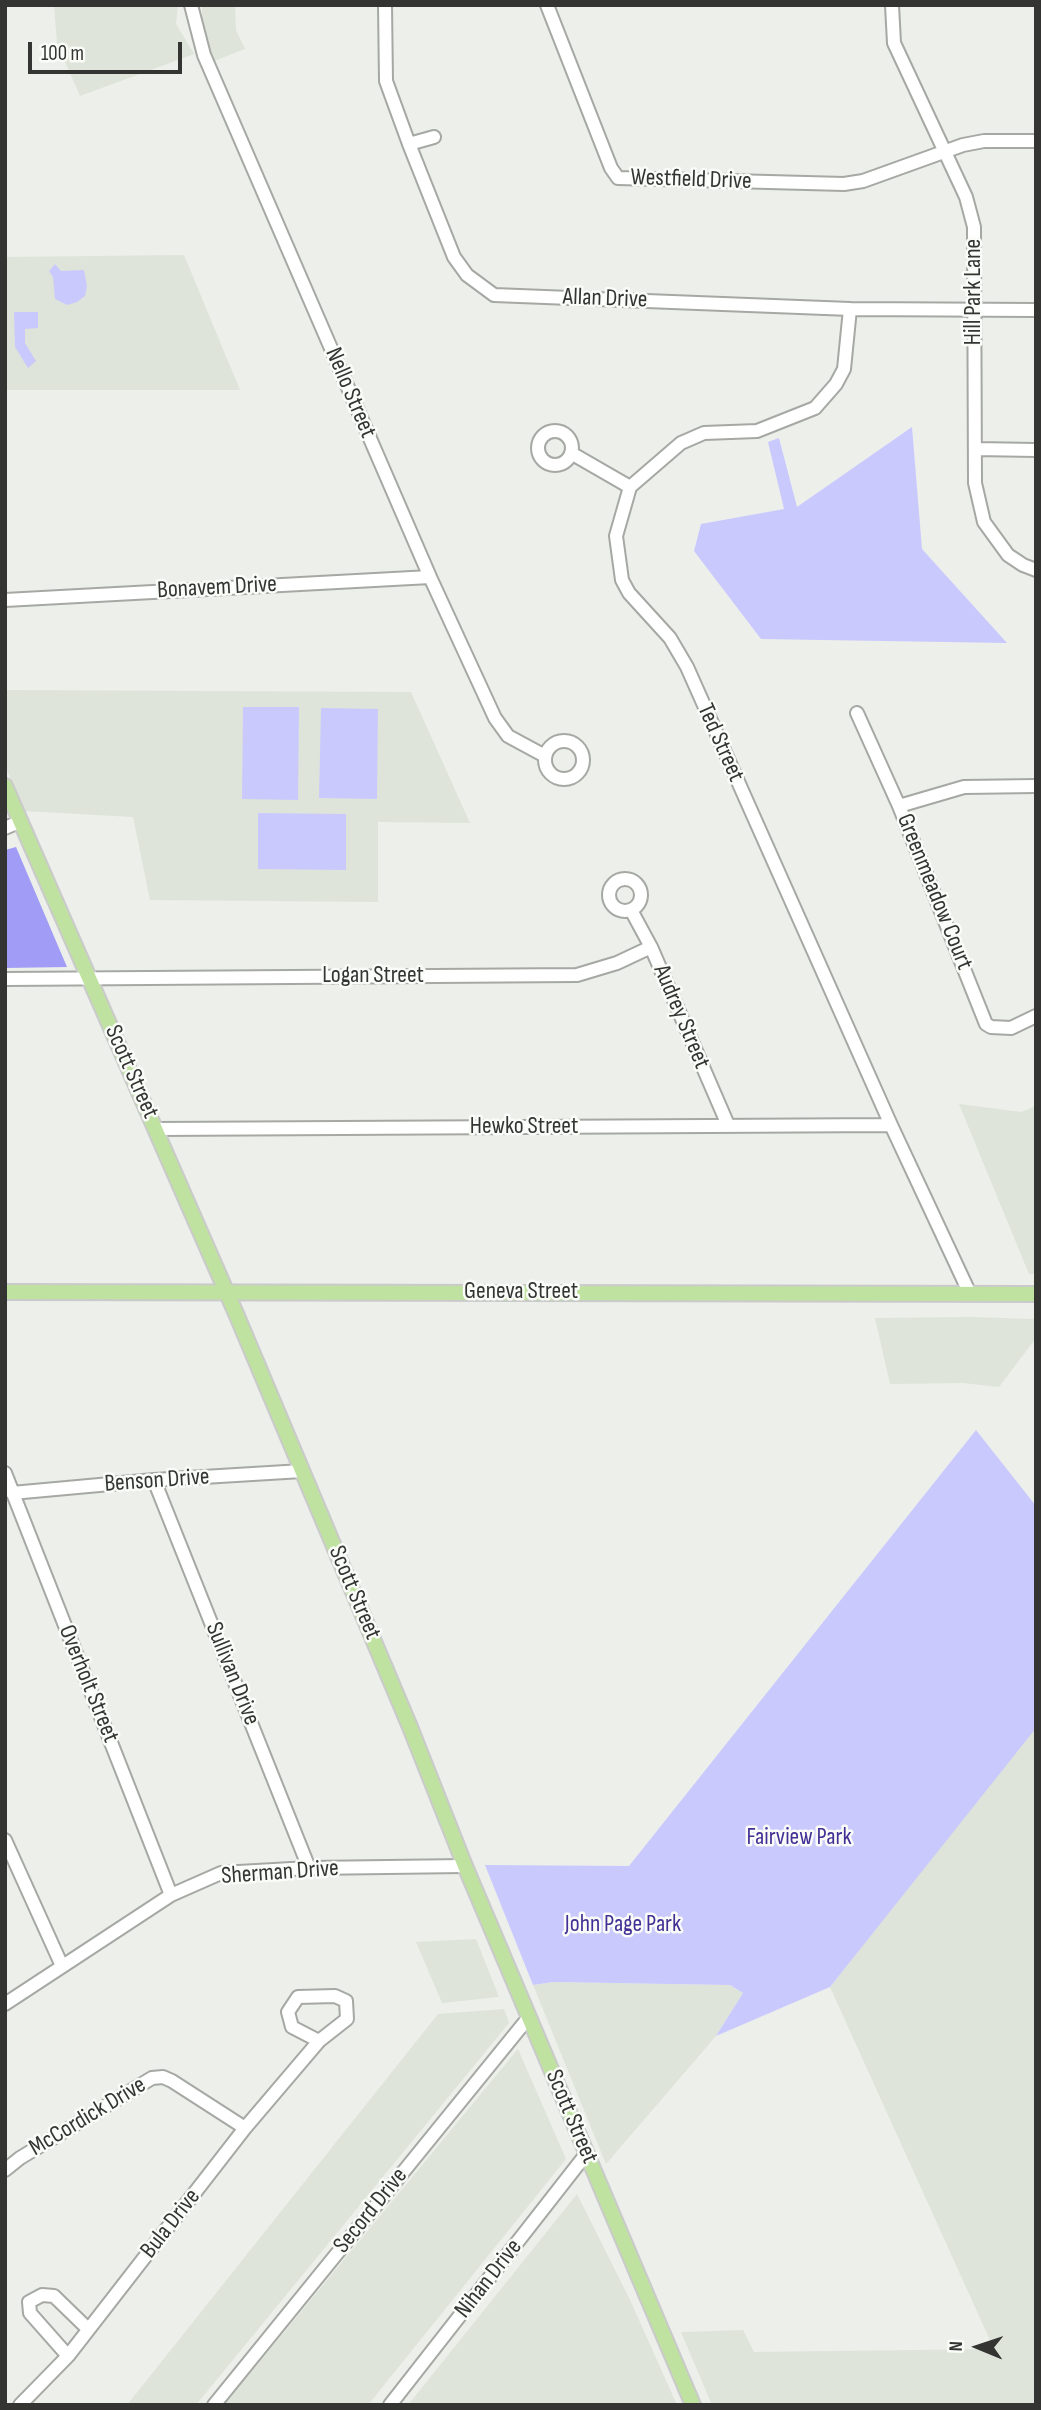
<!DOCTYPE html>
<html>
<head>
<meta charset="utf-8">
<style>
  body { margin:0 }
  #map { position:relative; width:1041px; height:2410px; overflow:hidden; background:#ecefea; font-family:"Sofia Sans Condensed",sans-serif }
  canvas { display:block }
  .frame { position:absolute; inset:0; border:7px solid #343533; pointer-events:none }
  .north { position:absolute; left:943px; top:2312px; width:70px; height:70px; -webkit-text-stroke:5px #f9fcf7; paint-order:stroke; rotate:272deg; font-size:19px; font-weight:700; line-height:28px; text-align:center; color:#343533 }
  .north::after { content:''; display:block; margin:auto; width:24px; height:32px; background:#343533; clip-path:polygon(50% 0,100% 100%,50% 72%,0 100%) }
  .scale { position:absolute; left:28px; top:42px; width:154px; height:32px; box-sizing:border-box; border:4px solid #343533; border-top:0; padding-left:9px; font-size:21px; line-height:24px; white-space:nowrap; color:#343533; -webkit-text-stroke:5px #f9fcf7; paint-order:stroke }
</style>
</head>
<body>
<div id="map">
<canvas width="1041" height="2410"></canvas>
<div class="frame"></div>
<div class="north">N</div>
<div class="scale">100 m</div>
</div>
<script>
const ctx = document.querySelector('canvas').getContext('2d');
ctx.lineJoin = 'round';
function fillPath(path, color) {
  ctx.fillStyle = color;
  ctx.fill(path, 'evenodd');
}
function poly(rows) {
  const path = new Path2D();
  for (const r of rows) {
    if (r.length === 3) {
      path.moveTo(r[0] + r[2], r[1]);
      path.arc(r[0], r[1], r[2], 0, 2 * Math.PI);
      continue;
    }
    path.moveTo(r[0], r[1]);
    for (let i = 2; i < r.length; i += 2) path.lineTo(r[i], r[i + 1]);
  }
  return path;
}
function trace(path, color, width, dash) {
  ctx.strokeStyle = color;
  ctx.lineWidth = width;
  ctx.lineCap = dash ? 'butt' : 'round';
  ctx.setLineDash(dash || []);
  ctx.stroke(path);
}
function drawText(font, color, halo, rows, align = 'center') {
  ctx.font = font + ' "Sofia Sans Condensed",sans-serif';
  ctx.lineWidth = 5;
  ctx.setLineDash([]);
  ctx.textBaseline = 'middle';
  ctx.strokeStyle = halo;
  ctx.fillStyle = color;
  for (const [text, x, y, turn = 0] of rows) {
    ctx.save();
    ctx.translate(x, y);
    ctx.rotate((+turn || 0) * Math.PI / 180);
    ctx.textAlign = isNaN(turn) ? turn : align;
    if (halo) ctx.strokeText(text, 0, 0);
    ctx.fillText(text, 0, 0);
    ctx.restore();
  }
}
fillPath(poly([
  [54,5,178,5,176,24,194,54,80,96,57,43],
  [202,5,235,5,236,30,245,49,214,61,202,27],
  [184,255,240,390,5,390,5,257],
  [5,690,411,692,470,823,378,822,378,902,150,900,133,817,24,811,5,765],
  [959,1104,1021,1112,1036,1106,1036,1274,1029,1274],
  [971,1317,1036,1319,1036,1338,999,1387,963,1383,890,1384,875,1318],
  [1036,1723,1036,2405,712,2405,681,2332,743,2330,754,2352,994,2349,830,1987],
  [476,1939,499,1997,442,2003,416,1942],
  [553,1982,730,1985,743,1993,716,2036,606,2164,533,1985],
  [504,2009,509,2023,196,2405,127,2405,438,2014],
  [518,2049,566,2159,368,2405,224,2405],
  [577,2194,631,2302,677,2405,408,2405]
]), '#dee4d9');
fillPath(poly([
  [55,264,61,271,84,270,87,286,85,296,77,302,67,305,55,299,53,277,49,271],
  [14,312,38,312,38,328,25,329,25,343,36,361,28,368,15,347],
  [912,427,922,549,1007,643,761,639,694,551,701,524,784,509,768,442,779,438,797,507],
  [243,707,299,707,298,800,242,799],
  [321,708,378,709,377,799,319,798],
  [258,813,346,814,346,870,258,869],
  [976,1430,1036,1506,1036,1728,830,1987,716,2036,743,1993,730,1985,553,1982,533,1985,485,1865,629,1866]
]), '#cac9fe');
fillPath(poly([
  [16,847,67,967,5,968,5,850]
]), '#a19cf6');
const minor = poly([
  [191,5,204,55,430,577,495,718,508,736,545,756],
  [385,5,386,81,409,144,454,257,467,275,494,295,850,309,1036,310],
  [547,5,611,168,618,178,844,184,863,181,963,145,984,141,1036,141],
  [892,5,894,43,966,197,974,227,975,483,984,522,1008,555,1023,565,1036,570],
  [409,144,434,137],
  [850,309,844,369,836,384,815,408,757,431,704,433,681,443,630,487,616,536,622,580,629,593,670,638,687,667,891,1125,970,1294],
  [555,448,17],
  [976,449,1036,450],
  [571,453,630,487],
  [5,600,430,577],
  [857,713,899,806,986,1024,991,1027,1011,1028,1036,1016],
  [564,760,19],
  [899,806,964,787,1036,786],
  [5,828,21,821],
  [625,895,16],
  [631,910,651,947,728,1125],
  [5,979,577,975,617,963,651,947],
  [157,1129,891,1125],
  [5,1473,171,1895],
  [154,1480,309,1868],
  [12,1493,154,1480,302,1471],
  [5,1840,62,1966],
  [5,2004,171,1895,221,1873,309,1868,465,1866],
  [5,2170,20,2158,152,2078,163,2077,172,2081,245,2128],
  [68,2356,30,2313,29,2302,42,2295,54,2296,88,2329],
  [20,2405,68,2356,245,2128,319,2041,347,2019,346,2001,335,1996,298,1997,288,2012,292,2027,319,2041],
  [214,2405,529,2017],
  [390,2405,587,2153]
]);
const major = poly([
  [5,786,237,1316,410,1727,465,1866,693,2405],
  [5,1292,1036,1294]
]);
trace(minor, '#a6a8a4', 16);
trace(major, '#cacaca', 18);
trace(minor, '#fff', 12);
trace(major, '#c0e2a1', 14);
drawText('24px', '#343533', '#f9fcf7', [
  ["Westfield Drive",691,180,2],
  ["Hill Park Lane",974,292,-90],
  ["Allan Drive",605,299,2],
  ["Nello Street",350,393,67],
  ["Bonavem Drive",217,588,-3],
  ["Ted Street",720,743,66],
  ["Greenmeadow Court",934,892,68],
  ["Logan Street",373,976],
  ["Audrey Street",681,1017,67],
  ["Scott Street",131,1072,66],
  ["Hewko Street",524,1127],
  ["Geneva Street",521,1292],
  ["Benson Drive",157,1481,-4],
  ["Scott Street",354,1593,67],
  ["Sullivan Drive",232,1674,68],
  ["Overholt Street",88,1684,68],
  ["Sherman Drive",280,1873,-4],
  ["McCordick Drive",88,2117,-31],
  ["Scott Street",571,2117,67],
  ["Secord Drive",371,2211,-51],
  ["Bula Drive",171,2224,-52],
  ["Nihan Drive",489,2279,-52]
]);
drawText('24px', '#432f95', '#f9fcf7', [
  ["Fairview Park",799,1838],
  ["John Page Park",623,1925]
]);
</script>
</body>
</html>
